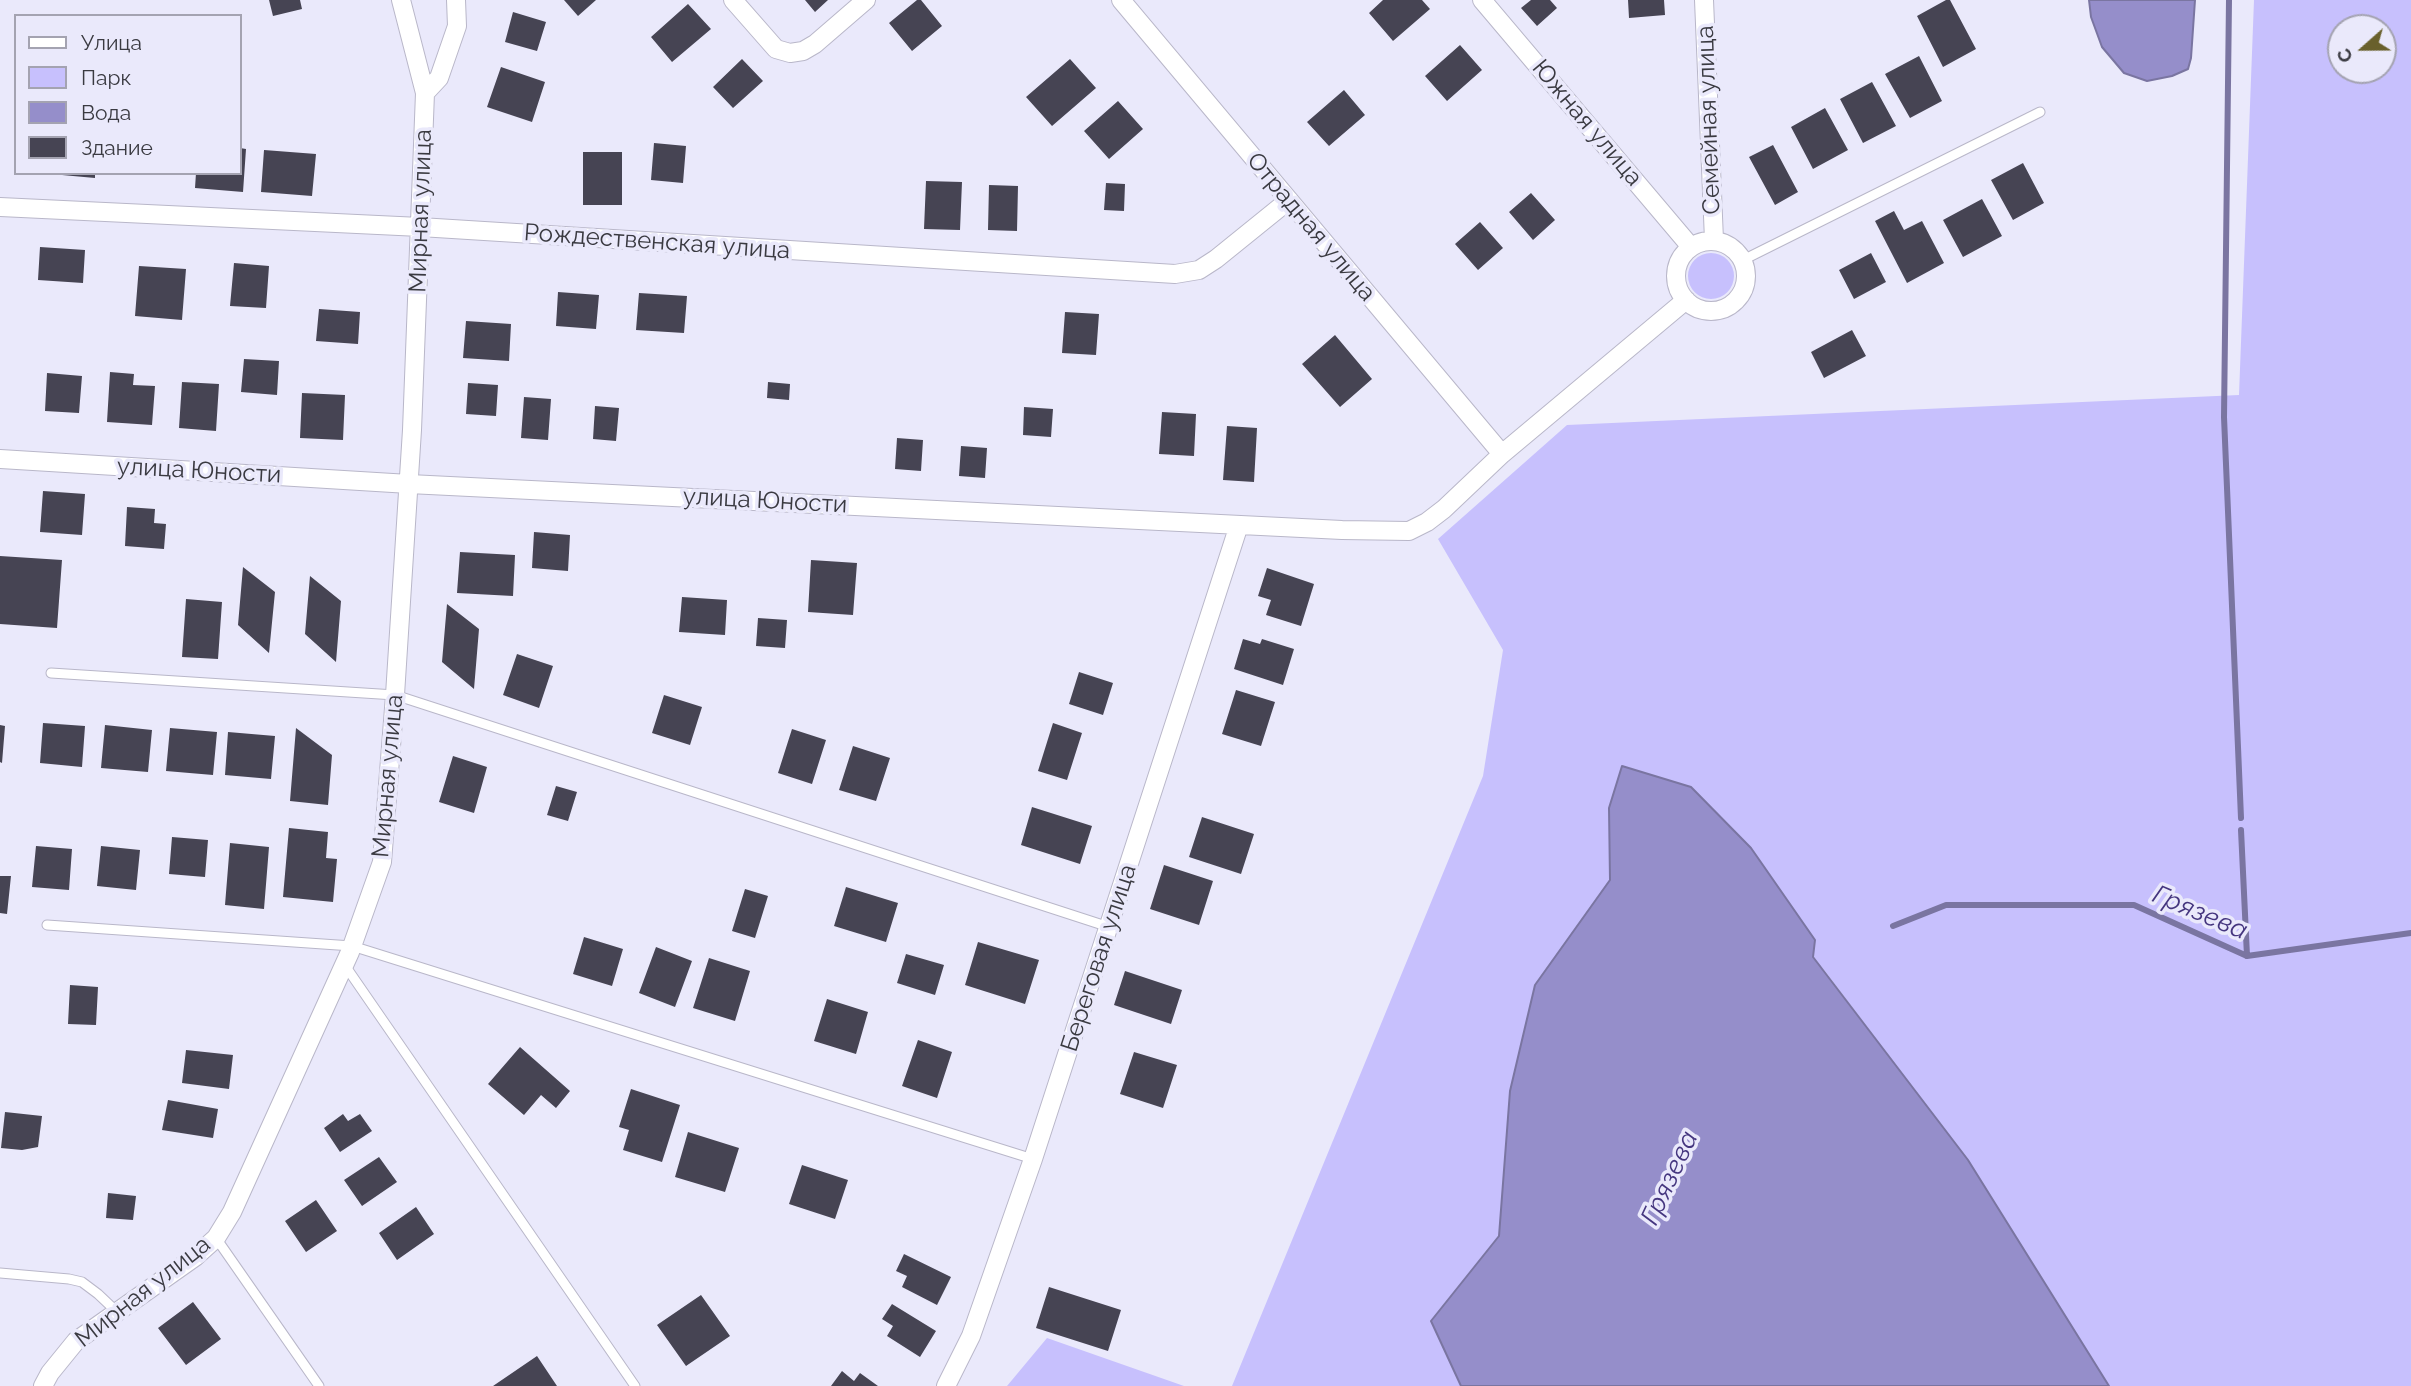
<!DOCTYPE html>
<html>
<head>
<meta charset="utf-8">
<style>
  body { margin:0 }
  #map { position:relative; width:2411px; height:1386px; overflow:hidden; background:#eae9fb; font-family:Raleway,sans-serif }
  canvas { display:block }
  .legend { position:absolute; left:14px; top:14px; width:228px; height:161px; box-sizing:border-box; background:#eae9fb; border:2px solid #a4a3b1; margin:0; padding:9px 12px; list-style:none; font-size:21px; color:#3a3a41 }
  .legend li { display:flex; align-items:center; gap:14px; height:35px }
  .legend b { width:35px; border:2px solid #a4a3b1 }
  .north { position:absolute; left:2327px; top:14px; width:70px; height:70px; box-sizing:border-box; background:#eae9fb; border:2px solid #a4a3b1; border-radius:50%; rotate:249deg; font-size:19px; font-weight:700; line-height:28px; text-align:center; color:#3a3a41 }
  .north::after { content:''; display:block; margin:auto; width:24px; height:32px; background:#69602c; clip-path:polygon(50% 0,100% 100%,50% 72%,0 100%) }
</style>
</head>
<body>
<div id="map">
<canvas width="2411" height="1386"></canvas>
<ul class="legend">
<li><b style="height:9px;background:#fff"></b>Улица</li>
<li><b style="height:19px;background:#c7c0fd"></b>Парк</li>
<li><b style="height:19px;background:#958eca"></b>Вода</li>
<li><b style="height:19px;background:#464453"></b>Здание</li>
</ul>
<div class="north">С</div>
</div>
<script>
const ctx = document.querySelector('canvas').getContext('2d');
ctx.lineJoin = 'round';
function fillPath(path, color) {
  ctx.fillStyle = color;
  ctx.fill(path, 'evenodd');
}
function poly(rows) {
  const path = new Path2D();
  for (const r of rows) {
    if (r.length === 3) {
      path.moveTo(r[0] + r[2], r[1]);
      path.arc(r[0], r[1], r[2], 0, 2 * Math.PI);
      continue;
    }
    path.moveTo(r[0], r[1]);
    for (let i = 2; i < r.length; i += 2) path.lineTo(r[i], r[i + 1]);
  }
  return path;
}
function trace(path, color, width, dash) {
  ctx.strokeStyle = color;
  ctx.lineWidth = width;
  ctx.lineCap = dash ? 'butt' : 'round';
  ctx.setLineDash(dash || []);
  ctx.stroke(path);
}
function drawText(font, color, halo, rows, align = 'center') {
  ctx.font = font + ' Raleway,sans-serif';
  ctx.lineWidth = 7;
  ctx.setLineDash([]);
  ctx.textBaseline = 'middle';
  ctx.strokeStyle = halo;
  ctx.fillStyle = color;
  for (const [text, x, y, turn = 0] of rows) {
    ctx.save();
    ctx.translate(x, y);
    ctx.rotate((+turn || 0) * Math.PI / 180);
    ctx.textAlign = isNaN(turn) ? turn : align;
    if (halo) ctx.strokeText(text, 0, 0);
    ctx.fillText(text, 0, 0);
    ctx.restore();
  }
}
fillPath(poly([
  [2254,0,2411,0,2411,1386,2109,1386,1956,1146,1824,970,1622,766,1609,808,1610,880,1535,985,1510,1091,1499,1236,1431,1321,1461,1386,1232,1386,1483,776,1503,650,1438,539,1567,425,2239,395],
  [2341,28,2383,28,2383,70,2341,70],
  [1711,276,23],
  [1047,1338,1184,1386,1007,1386]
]), '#c7c0fd');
const water = poly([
  [2089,0,2195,0,2191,58,2188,69,2172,76,2147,81,2124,73,2102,47,2091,17,2089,0],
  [1622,766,1691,787,1751,848,1815,940,1813,957,1968,1160,2109,1386,1461,1386,1431,1321,1499,1236,1510,1091,1535,985,1610,880,1609,808,1622,766]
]);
fillPath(water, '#958eca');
trace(water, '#7a75a1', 2);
trace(poly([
  [2229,0,2224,417,2241,818],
  [2241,830,2247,956],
  [1893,926,1946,905,2134,905,2247,956,2411,933]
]), '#7a75a1', 6);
fillPath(poly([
  [269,0,300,0,302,9,273,16],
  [564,0,596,0,578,16],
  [805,0,828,0,815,12],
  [917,0,921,0,942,26,912,51,889,23],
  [1383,0,1422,0,1430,9,1393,41,1369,13],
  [1531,0,1550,0,1557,8,1537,26,1521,8],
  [1628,0,1664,0,1665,15,1629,18],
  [1946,0,1950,0,1976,49,1943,67,1917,16],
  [688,4,711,29,672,62,651,37],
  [513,12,546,22,537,51,505,42],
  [1460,45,1482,70,1447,101,1425,76],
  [1919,56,1942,101,1910,118,1885,74],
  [742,59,763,81,733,108,713,87],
  [1070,59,1096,88,1052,126,1026,97],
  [501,67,545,82,532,122,487,107],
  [1872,82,1896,126,1863,143,1840,99],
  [1344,90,1365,115,1329,146,1307,122],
  [1118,101,1143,129,1109,159,1084,131],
  [1825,108,1848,150,1813,169,1791,127],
  [654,143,686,146,683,183,651,180],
  [1773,145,1798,192,1775,205,1749,157],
  [240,148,246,149,243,192,195,188,196,173,240,173],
  [264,150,316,154,312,196,261,192],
  [583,152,622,152,622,205,583,205],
  [2023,163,2044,203,2013,220,1991,180],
  [63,173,95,173,95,178,62,175],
  [926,181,962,182,960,230,924,229],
  [1106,183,1125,184,1124,211,1104,210],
  [989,185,1018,186,1017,231,988,230],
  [1531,193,1555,220,1533,240,1509,212],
  [1982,199,2002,236,1963,257,1943,220],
  [1894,211,1904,230,1922,221,1944,263,1907,283,1875,221],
  [1480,222,1503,248,1478,270,1455,244],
  [40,247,85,250,83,283,38,280],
  [1871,253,1886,282,1854,299,1839,270],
  [234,263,269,266,266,308,230,306],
  [139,266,186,269,182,320,135,316],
  [558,292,599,295,596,329,556,326],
  [639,293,687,296,684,333,636,330],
  [319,309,360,312,358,344,316,341],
  [1065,312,1099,314,1096,355,1062,353],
  [466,321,511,324,509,361,463,358],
  [1852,330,1866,356,1824,378,1811,352],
  [1335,335,1372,379,1340,407,1302,364],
  [244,359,279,361,277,395,241,392],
  [110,372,134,374,133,385,155,386,152,425,107,422],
  [47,373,82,376,79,413,45,411],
  [182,382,219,384,216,431,179,428],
  [768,382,790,384,789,400,767,398],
  [468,383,498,385,496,416,466,414],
  [302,393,345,395,343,440,300,438],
  [524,397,551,399,548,440,521,438],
  [595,406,619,408,616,441,593,439],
  [1024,407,1053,409,1051,437,1023,435],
  [1162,412,1196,414,1194,456,1159,454],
  [1227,426,1257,428,1254,482,1223,480],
  [897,438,923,440,921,471,895,469],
  [961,446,987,448,985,478,959,476],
  [43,491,85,494,82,535,40,532],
  [127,507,155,509,154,523,166,524,164,549,125,546],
  [534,532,570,535,568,571,532,568],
  [460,552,515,555,513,596,457,593],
  [0,556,62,560,57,628,0,624],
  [811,560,857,563,853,615,808,612],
  [243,567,275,592,269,653,238,625],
  [1267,568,1314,584,1301,626,1266,615,1271,600,1258,596],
  [310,576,341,601,336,662,305,634],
  [682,597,727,600,725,635,679,632],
  [186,599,222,602,218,659,182,657],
  [447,604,479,629,474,689,442,662],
  [758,618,787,620,785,648,756,646],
  [1243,639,1260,644,1262,639,1294,649,1283,685,1234,669],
  [517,654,553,666,539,708,503,695],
  [1079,672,1113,683,1103,715,1069,704],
  [1236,690,1275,702,1261,746,1222,734],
  [664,695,702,707,690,745,652,733],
  [43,723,85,726,82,767,40,763],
  [1053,723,1082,733,1067,780,1038,771],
  [0,725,5,726,2,763,0,762],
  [105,725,152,730,148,772,101,768],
  [170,728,217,732,213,775,166,771],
  [296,728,332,755,328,805,290,801],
  [792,729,826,740,812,784,778,773],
  [228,732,275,736,271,779,225,775],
  [853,746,890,758,876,801,839,790],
  [453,756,487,767,474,813,439,802],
  [556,786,577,792,568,821,547,815],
  [1032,807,1092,826,1080,864,1021,845],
  [1202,817,1254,834,1241,874,1189,857],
  [289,828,328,832,326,858,337,859,333,902,283,897],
  [172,837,208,840,205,877,169,874],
  [230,843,269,847,264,909,225,905],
  [36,846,72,849,69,890,32,887],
  [101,846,140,850,136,890,97,886],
  [1164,865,1213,881,1199,925,1150,909],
  [0,876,11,876,7,914,0,913],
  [846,887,898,903,886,942,834,926],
  [745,889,768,896,755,938,732,931],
  [584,937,623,949,612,986,573,974],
  [978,942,1039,960,1025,1004,965,985],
  [656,947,692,961,675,1007,639,993],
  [906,954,944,965,935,995,897,983],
  [709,958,750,971,735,1021,693,1008],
  [1125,971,1182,990,1171,1024,1114,1005],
  [70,985,98,987,96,1025,68,1024],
  [827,999,868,1012,856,1054,814,1041],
  [918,1040,952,1052,937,1098,902,1086],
  [520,1047,570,1091,556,1108,541,1095,524,1115,488,1084],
  [186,1050,233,1055,229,1089,182,1083],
  [1134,1052,1177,1065,1163,1108,1120,1094],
  [631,1089,680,1105,662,1162,623,1150,629,1130,619,1127],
  [168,1100,218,1109,213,1138,162,1130],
  [5,1112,42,1116,38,1147,22,1150,1,1148],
  [343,1114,348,1121,360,1114,372,1131,340,1152,324,1128],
  [688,1132,739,1148,725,1192,675,1177],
  [379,1157,397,1182,362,1206,344,1180],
  [802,1165,848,1180,835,1219,789,1204],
  [108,1193,136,1196,133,1220,106,1218],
  [316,1200,337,1231,306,1252,285,1221],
  [416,1207,434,1234,397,1260,379,1233],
  [904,1254,951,1277,937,1305,902,1287,907,1276,896,1271],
  [1049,1287,1121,1310,1108,1351,1036,1328],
  [701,1295,730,1336,686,1366,657,1325],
  [193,1302,221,1339,186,1365,158,1328],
  [892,1304,936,1331,920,1357,887,1336,893,1326,882,1319],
  [537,1356,557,1386,493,1386],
  [842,1371,854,1381,860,1373,878,1386,831,1386]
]), '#464453');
const service = poly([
  [1743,260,2040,112],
  [51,673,395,695,1109,927],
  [47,925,352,946,1033,1159],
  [344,964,635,1386],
  [216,1238,319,1386],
  [0,1273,69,1279,82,1282,98,1294,117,1312]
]);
const minor = poly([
  [733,0,776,49,790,53,803,51,815,44,866,0],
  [1121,0,1502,454],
  [1482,0,1691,247],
  [1704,0,1714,240],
  [425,93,439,78,457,26,456,0],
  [0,207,420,227,1175,274,1199,270,1216,259,1289,200],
  [1711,276,35],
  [0,459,409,484,1342,530,1409,531,1427,522,1444,509,1502,454,1686,300],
  [43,1386,50,1373,76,1341,195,1257,216,1238,232,1212,350,952,382,862,395,695,412,430,425,93,401,0],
  [946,1386,971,1336,1033,1159,1239,525]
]);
trace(service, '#b9b7c9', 11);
trace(minor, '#b9b7c9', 20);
trace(service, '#fff', 9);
trace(minor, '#fff', 18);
drawText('24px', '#3a3a41', '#eae9fb', [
  ["Семейная улица",1709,120,-92],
  ["Южная улица",1587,123,50],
  ["Мирная улица",421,211,-88],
  ["Отрадная улица",1311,227,50],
  ["Рождественская улица",657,242,4],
  ["улица Юности",199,471,3],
  ["улица Юности",765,501,3],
  ["Мирная улица",388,776,-85],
  ["Береговая улица",1099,958,-72],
  ["Мирная улица",143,1292,-38]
]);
drawText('italic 26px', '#45367f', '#eae9fb', [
  ["Грязева",2200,913,23],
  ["Грязева",1670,1178,-65]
]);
</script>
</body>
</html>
